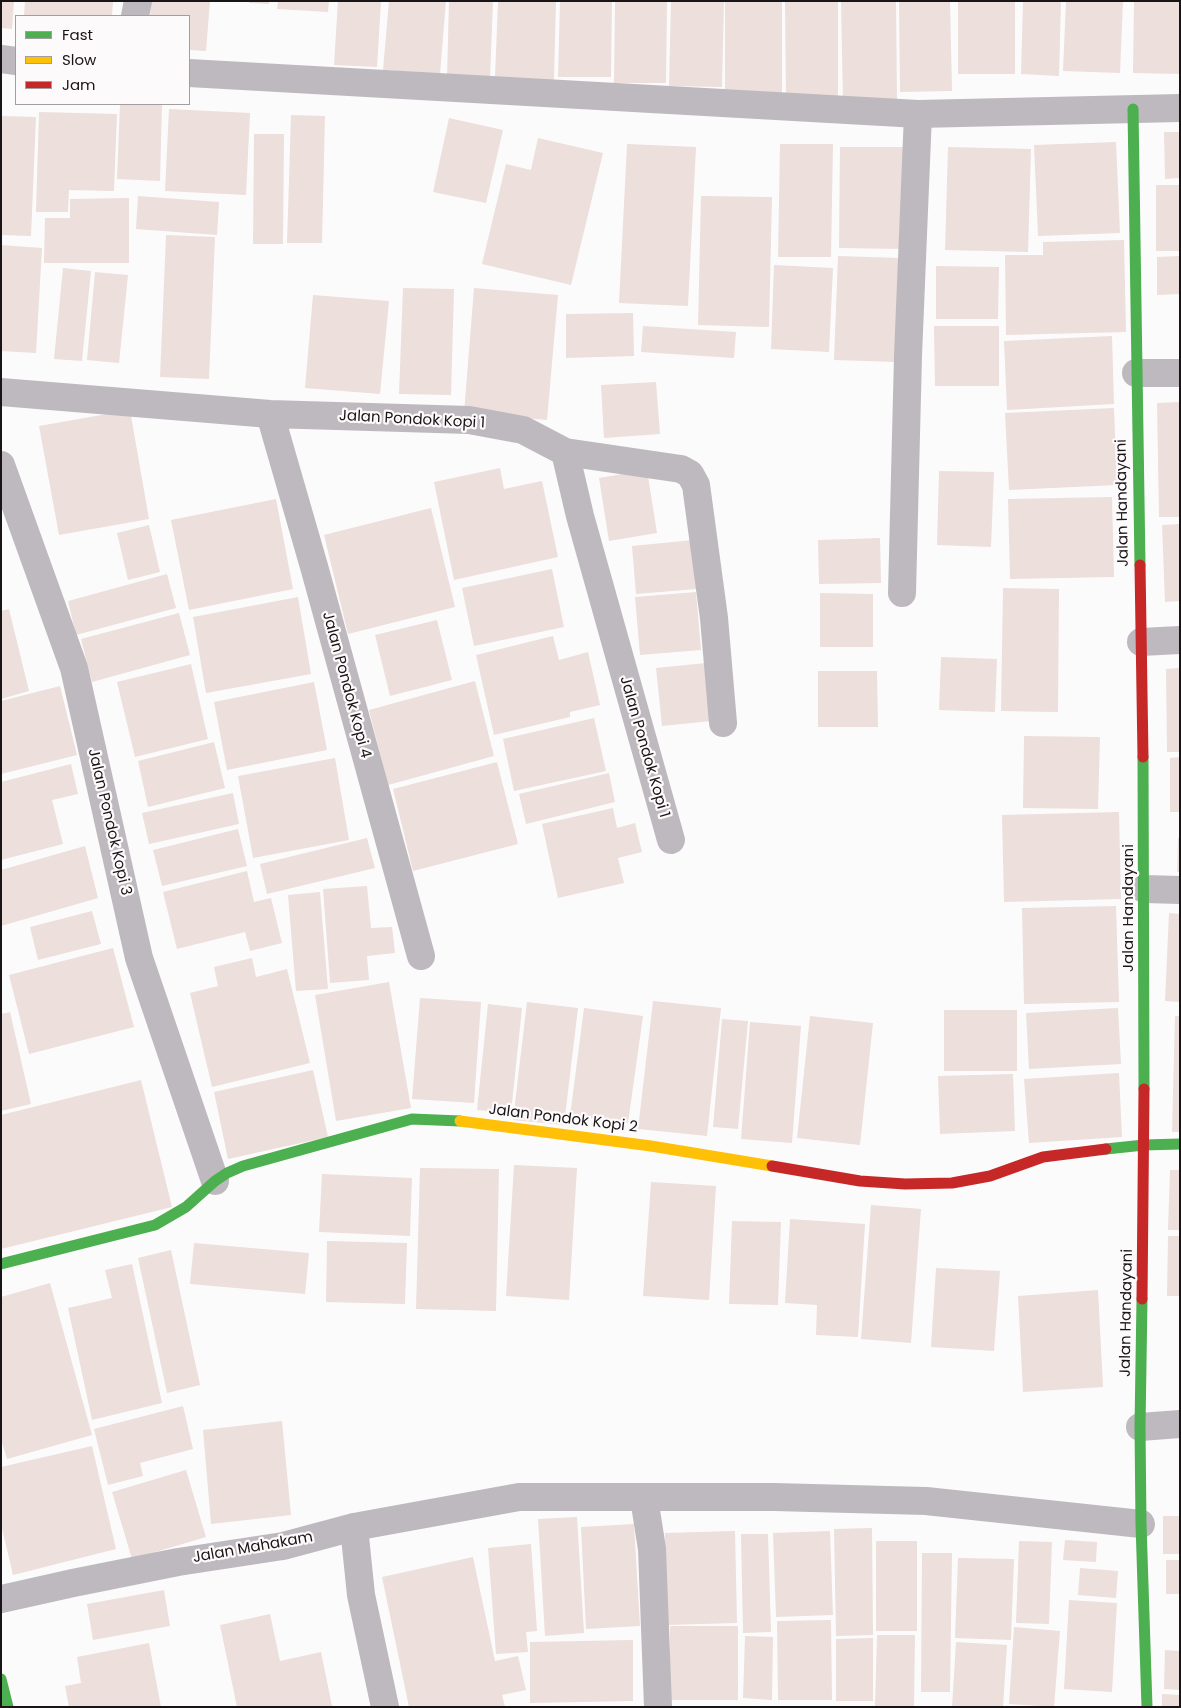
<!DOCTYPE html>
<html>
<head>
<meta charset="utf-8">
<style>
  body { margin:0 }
  #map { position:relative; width:1181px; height:1708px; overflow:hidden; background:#fcfbfb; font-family:Poppins,sans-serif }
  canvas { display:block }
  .frame { position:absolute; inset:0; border:2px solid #191415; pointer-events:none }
  .legend { position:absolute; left:15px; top:15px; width:175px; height:90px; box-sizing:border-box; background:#fdfafb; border:1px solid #a29e9f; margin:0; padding:6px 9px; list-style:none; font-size:15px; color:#191415 }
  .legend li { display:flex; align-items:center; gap:10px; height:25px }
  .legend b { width:25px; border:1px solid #a29e9f }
</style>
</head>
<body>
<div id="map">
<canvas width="1181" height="1708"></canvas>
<div class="frame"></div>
<ul class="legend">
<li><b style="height:6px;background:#4caf50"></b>Fast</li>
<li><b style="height:6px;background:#ffc107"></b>Slow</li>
<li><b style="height:6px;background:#c62828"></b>Jam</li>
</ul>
</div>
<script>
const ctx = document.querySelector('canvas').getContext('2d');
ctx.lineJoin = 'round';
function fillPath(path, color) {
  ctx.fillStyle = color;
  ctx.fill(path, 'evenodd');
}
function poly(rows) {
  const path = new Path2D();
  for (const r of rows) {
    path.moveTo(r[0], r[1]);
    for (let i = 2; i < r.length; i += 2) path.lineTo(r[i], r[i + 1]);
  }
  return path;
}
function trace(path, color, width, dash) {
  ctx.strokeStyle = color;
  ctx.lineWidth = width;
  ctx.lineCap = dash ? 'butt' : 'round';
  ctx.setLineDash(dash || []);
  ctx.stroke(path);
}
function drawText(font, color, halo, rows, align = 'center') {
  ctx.font = font + ' Poppins,sans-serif';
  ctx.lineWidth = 4.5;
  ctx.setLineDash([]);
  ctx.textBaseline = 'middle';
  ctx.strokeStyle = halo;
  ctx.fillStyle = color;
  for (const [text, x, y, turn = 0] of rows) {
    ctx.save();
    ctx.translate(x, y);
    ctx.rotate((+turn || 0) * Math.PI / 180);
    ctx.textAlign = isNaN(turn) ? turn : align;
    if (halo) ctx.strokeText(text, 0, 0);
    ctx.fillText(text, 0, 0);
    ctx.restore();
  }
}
fillPath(poly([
  [1,1,14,1,12,29,1,28],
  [25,1,113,1,112,16,24,16],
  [151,1,210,1,206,51,189,50,189,16,150,16],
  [249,1,269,1,269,4,249,3],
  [278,1,329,1,328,12,277,9],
  [338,1,381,1,377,67,334,65],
  [389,1,446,1,440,74,383,70],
  [449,1,493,1,490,79,447,78],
  [498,1,556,1,554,80,495,78],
  [560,1,612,1,611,77,558,77],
  [615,1,667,1,666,83,614,83],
  [671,1,724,1,722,87,669,86],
  [725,1,782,1,782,98,725,98],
  [785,1,838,1,838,101,786,101],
  [841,1,896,1,897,103,843,103],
  [899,1,950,1,952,91,900,92],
  [958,1,1015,1,1015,74,958,74],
  [1023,1,1061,1,1059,76,1021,74],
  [1066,1,1123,1,1120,73,1063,71],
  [1134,1,1180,1,1180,74,1133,73],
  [120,104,162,104,160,181,117,179],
  [169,109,250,113,246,195,165,191],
  [39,112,117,114,114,191,69,190,68,212,36,212],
  [291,115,325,116,322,243,287,243],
  [1,116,36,117,31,236,1,235],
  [449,118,503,130,486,203,433,192],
  [1164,132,1180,132,1180,178,1165,179],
  [254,134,284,134,283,244,253,244],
  [538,138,603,153,571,285,482,264,506,164,531,170],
  [1116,142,1120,233,1038,236,1034,145],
  [627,144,696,147,688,306,619,303],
  [780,144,833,144,831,257,778,257],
  [840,147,907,147,906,249,839,248],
  [948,147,1031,149,1028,252,945,250],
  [1156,185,1180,185,1180,251,1156,251],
  [138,196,219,202,217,235,136,229],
  [701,196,772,197,769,327,698,325],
  [129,198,129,263,44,263,45,218,70,218,70,199],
  [166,235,215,237,209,379,160,377],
  [1124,240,1126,332,1006,335,1005,255,1043,255,1043,242],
  [1,245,42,248,36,353,1,351],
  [838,256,901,258,896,362,834,360],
  [1180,256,1180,294,1157,295,1157,257],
  [774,265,833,268,829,352,771,349],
  [936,266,999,267,998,319,936,319],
  [63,268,91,271,82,361,54,359],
  [95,272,128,275,119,363,87,360],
  [403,288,454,289,451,395,399,394],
  [474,288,558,295,547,420,464,413],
  [313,295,389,301,380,394,305,388],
  [633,313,634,356,566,358,566,314],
  [643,326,736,332,734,358,641,352],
  [934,326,999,326,999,386,935,386],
  [1112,336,1114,404,1007,410,1004,341],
  [656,382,660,434,604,438,601,385],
  [1180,402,1180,517,1159,517,1157,403],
  [1114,408,1117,485,1009,490,1005,413],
  [130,410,149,519,59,535,39,426],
  [500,468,504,489,542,481,558,557,454,580,434,482],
  [647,470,657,533,609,541,599,478],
  [939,471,994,472,991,547,937,545],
  [1112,497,1114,577,1010,579,1008,499],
  [276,499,293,589,189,610,171,520],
  [431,508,455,607,348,634,324,535],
  [1180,524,1180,601,1165,602,1162,525],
  [149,525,160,572,128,580,117,533],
  [880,538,881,583,819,584,818,540],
  [693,540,697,589,636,594,632,546],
  [552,569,564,627,474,646,462,588],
  [167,574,176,608,76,635,68,601],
  [1003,588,1059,589,1058,712,1001,711],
  [696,592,701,650,640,655,635,597],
  [820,593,873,594,873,647,820,647],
  [298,597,311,674,206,693,193,617],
  [9,609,29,691,1,699,1,611],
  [179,613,190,655,92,682,81,639],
  [437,620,452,680,390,696,375,635],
  [553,636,559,660,588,652,600,705,570,712,570,717,494,735,476,655],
  [941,657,997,659,995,712,939,710],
  [706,663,711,721,662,726,656,668],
  [191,664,208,739,135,757,117,682],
  [1180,668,1180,752,1167,752,1166,669],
  [818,671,877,671,878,727,818,727],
  [475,681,494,756,388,785,369,710],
  [314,682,327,750,227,770,214,702],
  [60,686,77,755,1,774,1,701],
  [594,718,606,771,514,791,503,739],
  [1024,736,1100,737,1098,809,1023,808],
  [214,742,225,788,148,807,138,761],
  [1180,757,1180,812,1170,812,1170,758],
  [335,758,349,840,253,858,238,776],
  [497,762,518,844,413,871,393,789],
  [71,764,78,794,52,800,63,844,1,860,1,782],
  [609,773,615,802,526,824,519,794],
  [233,793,239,824,149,844,142,813],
  [613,808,617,828,635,823,642,852,618,858,624,883,558,898,542,824],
  [1119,812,1121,899,1004,902,1002,815],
  [238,829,247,866,162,886,153,850],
  [367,838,375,868,267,894,260,864],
  [1178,838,1180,838,1180,872,1177,872],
  [85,846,98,898,1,926,1,870],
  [247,871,254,902,271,898,282,943,250,951,245,932,177,949,163,892],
  [367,886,371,928,392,927,395,953,367,956,369,980,330,983,323,889],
  [320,892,328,989,296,991,288,895],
  [1116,906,1119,1002,1024,1004,1022,908],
  [92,911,101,944,38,960,30,927],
  [1169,913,1180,914,1180,1002,1165,1001],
  [113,948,134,1027,29,1054,9,975],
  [252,958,256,977,287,969,310,1063,212,1087,190,993,218,986,214,967],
  [389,982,411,1108,336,1121,315,995],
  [420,998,481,1002,474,1103,412,1099],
  [653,1001,721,1008,707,1136,638,1129],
  [527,1002,578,1008,564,1125,513,1120],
  [488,1004,522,1008,511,1113,477,1110],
  [584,1008,643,1016,628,1123,570,1116],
  [1118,1008,1121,1064,1029,1069,1026,1013],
  [944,1010,1017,1010,1017,1071,944,1071],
  [10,1012,31,1104,1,1111,1,1014],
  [810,1016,873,1023,860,1145,797,1138],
  [1175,1016,1180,1016,1180,1132,1172,1132],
  [722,1019,748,1021,738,1129,713,1127],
  [750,1022,801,1026,792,1143,741,1139],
  [313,1070,328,1137,228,1159,214,1092],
  [1119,1073,1122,1137,1029,1143,1024,1079],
  [1013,1074,1015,1131,940,1134,938,1076],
  [141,1080,172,1207,1,1249,1,1115],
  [514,1165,577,1168,569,1300,506,1296],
  [420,1168,499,1169,496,1311,416,1309],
  [1170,1170,1180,1170,1180,1230,1168,1230],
  [322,1174,412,1178,410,1236,319,1232],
  [651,1182,716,1186,709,1300,643,1296],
  [871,1205,921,1209,911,1343,861,1339],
  [790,1219,865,1224,858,1337,816,1335,817,1305,785,1303],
  [732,1221,781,1222,778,1305,729,1304],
  [1168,1236,1180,1236,1180,1296,1167,1296],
  [327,1241,407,1243,405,1304,326,1302],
  [194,1243,309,1253,305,1294,190,1284],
  [171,1250,200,1385,167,1393,138,1258],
  [132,1264,162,1403,92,1420,68,1308,112,1298,105,1270],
  [936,1268,1000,1271,994,1351,931,1347],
  [50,1283,92,1435,7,1459,1,1439,1,1297],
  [1098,1290,1103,1387,1023,1392,1018,1296],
  [183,1406,193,1449,140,1463,143,1476,108,1485,94,1429],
  [282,1421,291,1515,211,1524,203,1430],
  [92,1446,116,1549,13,1575,1,1524,1,1467],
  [186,1470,206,1537,132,1559,112,1492],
  [1163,1516,1180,1516,1180,1554,1163,1554],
  [577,1517,584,1633,545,1636,538,1519],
  [634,1524,640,1626,586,1629,581,1527],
  [872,1528,873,1635,836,1636,834,1529],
  [735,1531,737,1623,666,1625,665,1533],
  [830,1531,833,1615,776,1617,773,1533],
  [741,1534,768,1534,771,1632,743,1633],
  [1065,1540,1097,1542,1096,1562,1063,1560],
  [876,1541,917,1541,917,1631,876,1631],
  [1019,1541,1052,1542,1049,1624,1016,1623],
  [531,1544,537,1631,526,1632,528,1652,496,1654,488,1548],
  [922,1553,952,1553,950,1692,921,1692],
  [473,1557,495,1661,518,1656,526,1690,502,1695,505,1707,409,1707,382,1577],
  [958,1558,1014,1559,1011,1640,955,1638],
  [1166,1560,1180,1560,1180,1594,1166,1594],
  [1080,1568,1118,1571,1116,1598,1078,1595],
  [164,1590,170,1626,93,1640,87,1604],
  [1069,1600,1117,1603,1112,1692,1064,1689],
  [270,1614,280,1661,321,1652,332,1706,237,1707,220,1625],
  [831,1620,832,1700,778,1700,777,1621],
  [670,1626,738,1626,738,1700,670,1700],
  [1014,1627,1060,1631,1054,1707,1009,1704],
  [877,1635,915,1635,914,1707,875,1707],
  [745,1636,773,1637,772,1700,743,1698],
  [873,1638,873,1701,836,1701,836,1639],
  [633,1640,633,1701,530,1703,530,1642],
  [956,1642,1007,1645,1003,1707,952,1707],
  [149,1643,161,1707,69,1707,65,1686,81,1683,77,1657],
  [1165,1650,1180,1651,1180,1690,1164,1689],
  [1162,1694,1180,1695,1180,1707,1162,1707]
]), '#ecdfdc');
trace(poly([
  [135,16,138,1],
  [1,59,16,61],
  [189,73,918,114,1180,108],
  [1136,373,1180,373],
  [1,392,270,414,469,420,523,430,565,452,580,516,671,840],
  [270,414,315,570,421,956],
  [565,452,681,469,690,474,696,485,714,618,723,723],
  [1,465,74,668,139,958,215,1181],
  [902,593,908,356,918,114],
  [1141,642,1180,640],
  [1144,889,1180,890],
  [1140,1427,1180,1424],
  [644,1498,652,1549,658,1707],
  [354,1527,361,1595,385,1707],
  [1,1599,73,1583,178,1562,283,1546,354,1527,519,1497,774,1497,926,1501,1141,1524]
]), '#beb9be', 28);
trace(poly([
  [1133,109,1140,565],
  [1143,757,1144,1089],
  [1106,1149,1144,1145,1180,1144],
  [1,1264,155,1225,186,1207,215,1181,227,1173,243,1166,412,1119,460,1121],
  [1142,1299,1140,1427,1141,1524,1147,1707],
  [1,1679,8,1707]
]), '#4caf50', 11);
trace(poly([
  [460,1121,651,1146,772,1166]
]), '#ffc107', 11);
trace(poly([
  [1140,565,1143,757],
  [772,1166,860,1181,905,1184,952,1183,990,1176,1043,1157,1106,1149],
  [1142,1299,1144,1089]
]), '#c62828', 11);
drawText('15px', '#191415', '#fdfafb', [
  ["Jalan Pondok Kopi 1",412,420,3],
  ["Jalan Handayani",1123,503,-91],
  ["Jalan Pondok Kopi 4",346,685,75],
  ["Jalan Pondok Kopi 1",644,747,74],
  ["Jalan Pondok Kopi 3",109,822,77],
  ["Jalan Handayani",1129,908,-90],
  ["Jalan Pondok Kopi 2",563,1119,7],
  ["Jalan Handayani",1127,1313,-89],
  ["Jalan Mahakam",253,1548,-10]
]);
</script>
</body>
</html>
